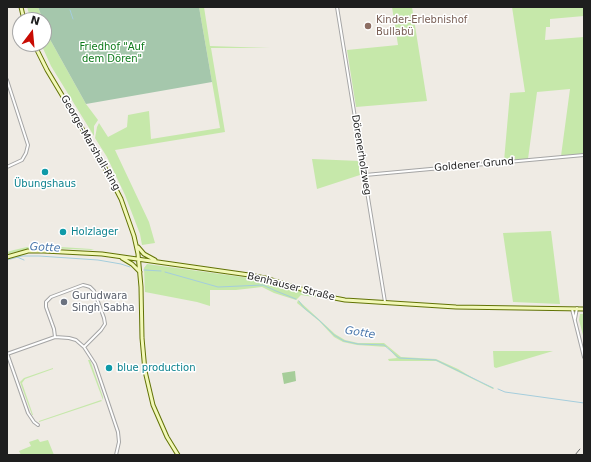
<!DOCTYPE html>
<html>
<head>
<meta charset="utf-8">
<style>
  body { margin:0 }
  #map { position:relative; width:591px; height:462px; overflow:hidden; background:#efebe4; font-family:"DejaVu Sans",sans-serif }
  canvas { display:block }
  .frame { position:absolute; inset:0; border:8px solid #1e1e1e; pointer-events:none }
  .north { position:absolute; left:12px; top:12px; width:40px; height:40px; box-sizing:border-box; background:#fff; border:1px solid #a5a5a5; border-radius:50%; rotate:16deg; font-size:11px; font-weight:700; line-height:16px; text-align:center; color:#1e1e1e }
  .north::after { content:''; display:block; margin:auto; width:14px; height:18px; background:#c80b03; clip-path:polygon(50% 0,100% 100%,50% 72%,0 100%) }
</style>
</head>
<body>
<div id="map">
<canvas width="591" height="462"></canvas>
<div class="frame"></div>
<div class="north">N</div>
</div>
<script>
const ctx = document.querySelector('canvas').getContext('2d');
ctx.lineJoin = 'round';
function fillPath(path, color) {
  ctx.fillStyle = color;
  ctx.fill(path, 'evenodd');
}
function poly(rows) {
  const path = new Path2D();
  for (const r of rows) {
    path.moveTo(r[0], r[1]);
    for (let i = 2; i < r.length; i += 2) path.lineTo(r[i], r[i + 1]);
  }
  return path;
}
function trace(path, color, width, dash) {
  ctx.strokeStyle = color;
  ctx.lineWidth = width;
  ctx.lineCap = dash ? 'butt' : 'round';
  ctx.setLineDash(dash || []);
  ctx.stroke(path);
}
function drawText(font, color, halo, rows, align = 'center') {
  ctx.font = font + ' "DejaVu Sans",sans-serif';
  ctx.lineWidth = 3;
  ctx.setLineDash([]);
  ctx.textBaseline = 'middle';
  ctx.strokeStyle = halo;
  ctx.fillStyle = color;
  for (const [text, x, y, turn = 0] of rows) {
    ctx.save();
    ctx.translate(x, y);
    ctx.rotate((+turn || 0) * Math.PI / 180);
    ctx.textAlign = isNaN(turn) ? turn : align;
    if (halo) ctx.strokeText(text, 0, 0);
    ctx.fillText(text, 0, 0);
    ctx.restore();
  }
}
fillPath(poly([
  [27,7,38,7,43,20,31,20],
  [199,7,204,7,210,46,270,48,211,48,225,132,115,150,149,222,155,243,142,245,140,234,125,195,107,157,95,138,97,127,99,123,108,137,127,127,128,115,149,111,151,139,220,128],
  [392,7,412,7,427,101,356,107,347,50,398,45],
  [512,7,584,7,584,16,550,19,550,27,546,27,545,40,584,37,584,154,561,156,570,89,537,92,528,159,515,160,515,156,514,156,513,160,504,161,510,93,525,92],
  [44,24,47,34,86,104,98,120,94,126,94,136,51,66,41,44,44,44],
  [312,159,360,161,363,174,317,189],
  [551,231,560,304,513,302,503,233],
  [46,246,91,249,94,250,45,248,27,249,7,254,7,252,14,250,27,247],
  [147,264,264,280,320,297,314,297,301,295,296,300,274,293,262,287,236,290,210,290,210,306,197,302,145,292,144,268],
  [298,300,335,334,345,340,358,343,384,343,401,357,436,359,458,369,478,381,494,388,493,389,436,361,389,361,388,359,397,358,387,347,357,345,343,342,334,337,319,321,297,303],
  [580,314,584,314,584,339,579,320],
  [493,351,553,351,496,368,494,367],
  [88,360,90,360,103,397,103,400],
  [53,368,53,369,25,379,22,383,33,415,32,415,20,382,24,378],
  [101,400,102,401,39,422,39,421],
  [38,439,40,442,48,440,54,455,21,455,19,451,31,446,29,442]
]), '#c6e8aa');
fillPath(poly([
  [295,371,296,381,284,384,282,373]
]), '#a6cd99');
fillPath(poly([
  [38,7,199,7,212,82,86,104,47,34,44,20,43,20]
]), '#a5c7ac');
trace(poly([
  [70,10,73,19],
  [17,257,24,260],
  [7,260,22,256,39,256,98,260,121,264,130,267],
  [144,270,161,271],
  [165,272,218,287,263,285,276,291,296,299],
  [299,301,304,308,319,320,334,335,344,341,358,344,384,345,399,358,436,360,493,388],
  [498,389,505,392,584,403]
]), '#a4cddc', 1);
const street = poly([
  [337,7,385,302],
  [7,80,28,145,26,153,22,160,7,167],
  [365,175,584,155],
  [572,309,584,357],
  [575,319,577,308],
  [55,337,54,329,46,307,46,302,51,297,83,285,87,286,90,287,94,291,104,318,105,324,101,330,84,347],
  [7,353,28,413,34,422,38,425],
  [7,354,55,337,69,338,76,340,84,347,95,364,118,432,119,442,116,455]
]);
const secondary = poly([
  [21,7,24,20],
  [34,44,47,70,102,162,121,199,134,236,138,254,141,287,142,338,145,371,153,405,167,437,178,455],
  [138,247,144,254,155,260],
  [7,257,28,251,44,251,102,254,249,275,265,278,324,296,345,300,456,307,584,309],
  [122,258,132,264,140,272]
]);
trace(street, '#a5a5a5', 4);
trace(secondary, '#627306', 5);
trace(street, '#fff', 2);
trace(secondary, '#f2f8b8', 3);
trace(poly([
  [575,455,584,444]
]), '#6c6c6c', 1, [8, 8]);
for (const [x, y, r, color] of [
  [368,26,4,"#8d6e63"],
  [45,172,4,"#0f9aa8"],
  [63,232,4,"#0f9aa8"],
  [64,302,4,"#6b7280"],
  [109,368,4,"#0f9aa8"]
]) {
  const dot = new Path2D();
  dot.arc(x, y, r, 0, 2 * Math.PI);
  ctx.fillStyle = color;
  ctx.fill(dot);
  trace(dot, '#fff', 1.5);
}
drawText('10px', '#785e54', '#fff', [
  ["Kinder-Erlebnishof",376,20],
  ["Bullabü",376,32]
], 'left');
drawText('10px', '#0d7a1b', '#fff', [
  ["Friedhof \"Auf",112,47],
  ["dem Dören\"",112,59]
]);
drawText('10px', '#1e1e1e', '#fff', [
  ["George-Marshall-Ring",90,143,60],
  ["Dörenerholzweg",361,155,81],
  ["Goldener Grund",474,165,-5],
  ["Benhauser Straße",291,287,14]
]);
drawText('10px', '#0d838f', '#fff', [
  ["Übungshaus",45,184,"center"],
  ["Holzlager",71,232],
  ["blue production",117,368]
], 'left');
drawText('10px', '#5b616d', '#fff', [
  ["Gurudwara",72,296],
  ["Singh Sabha",72,308]
], 'left');
drawText('italic 11px', '#4b78ac', '#fff', [
  ["Gotte",45,248,3],
  ["Gotte",360,333,9]
]);
</script>
</body>
</html>
